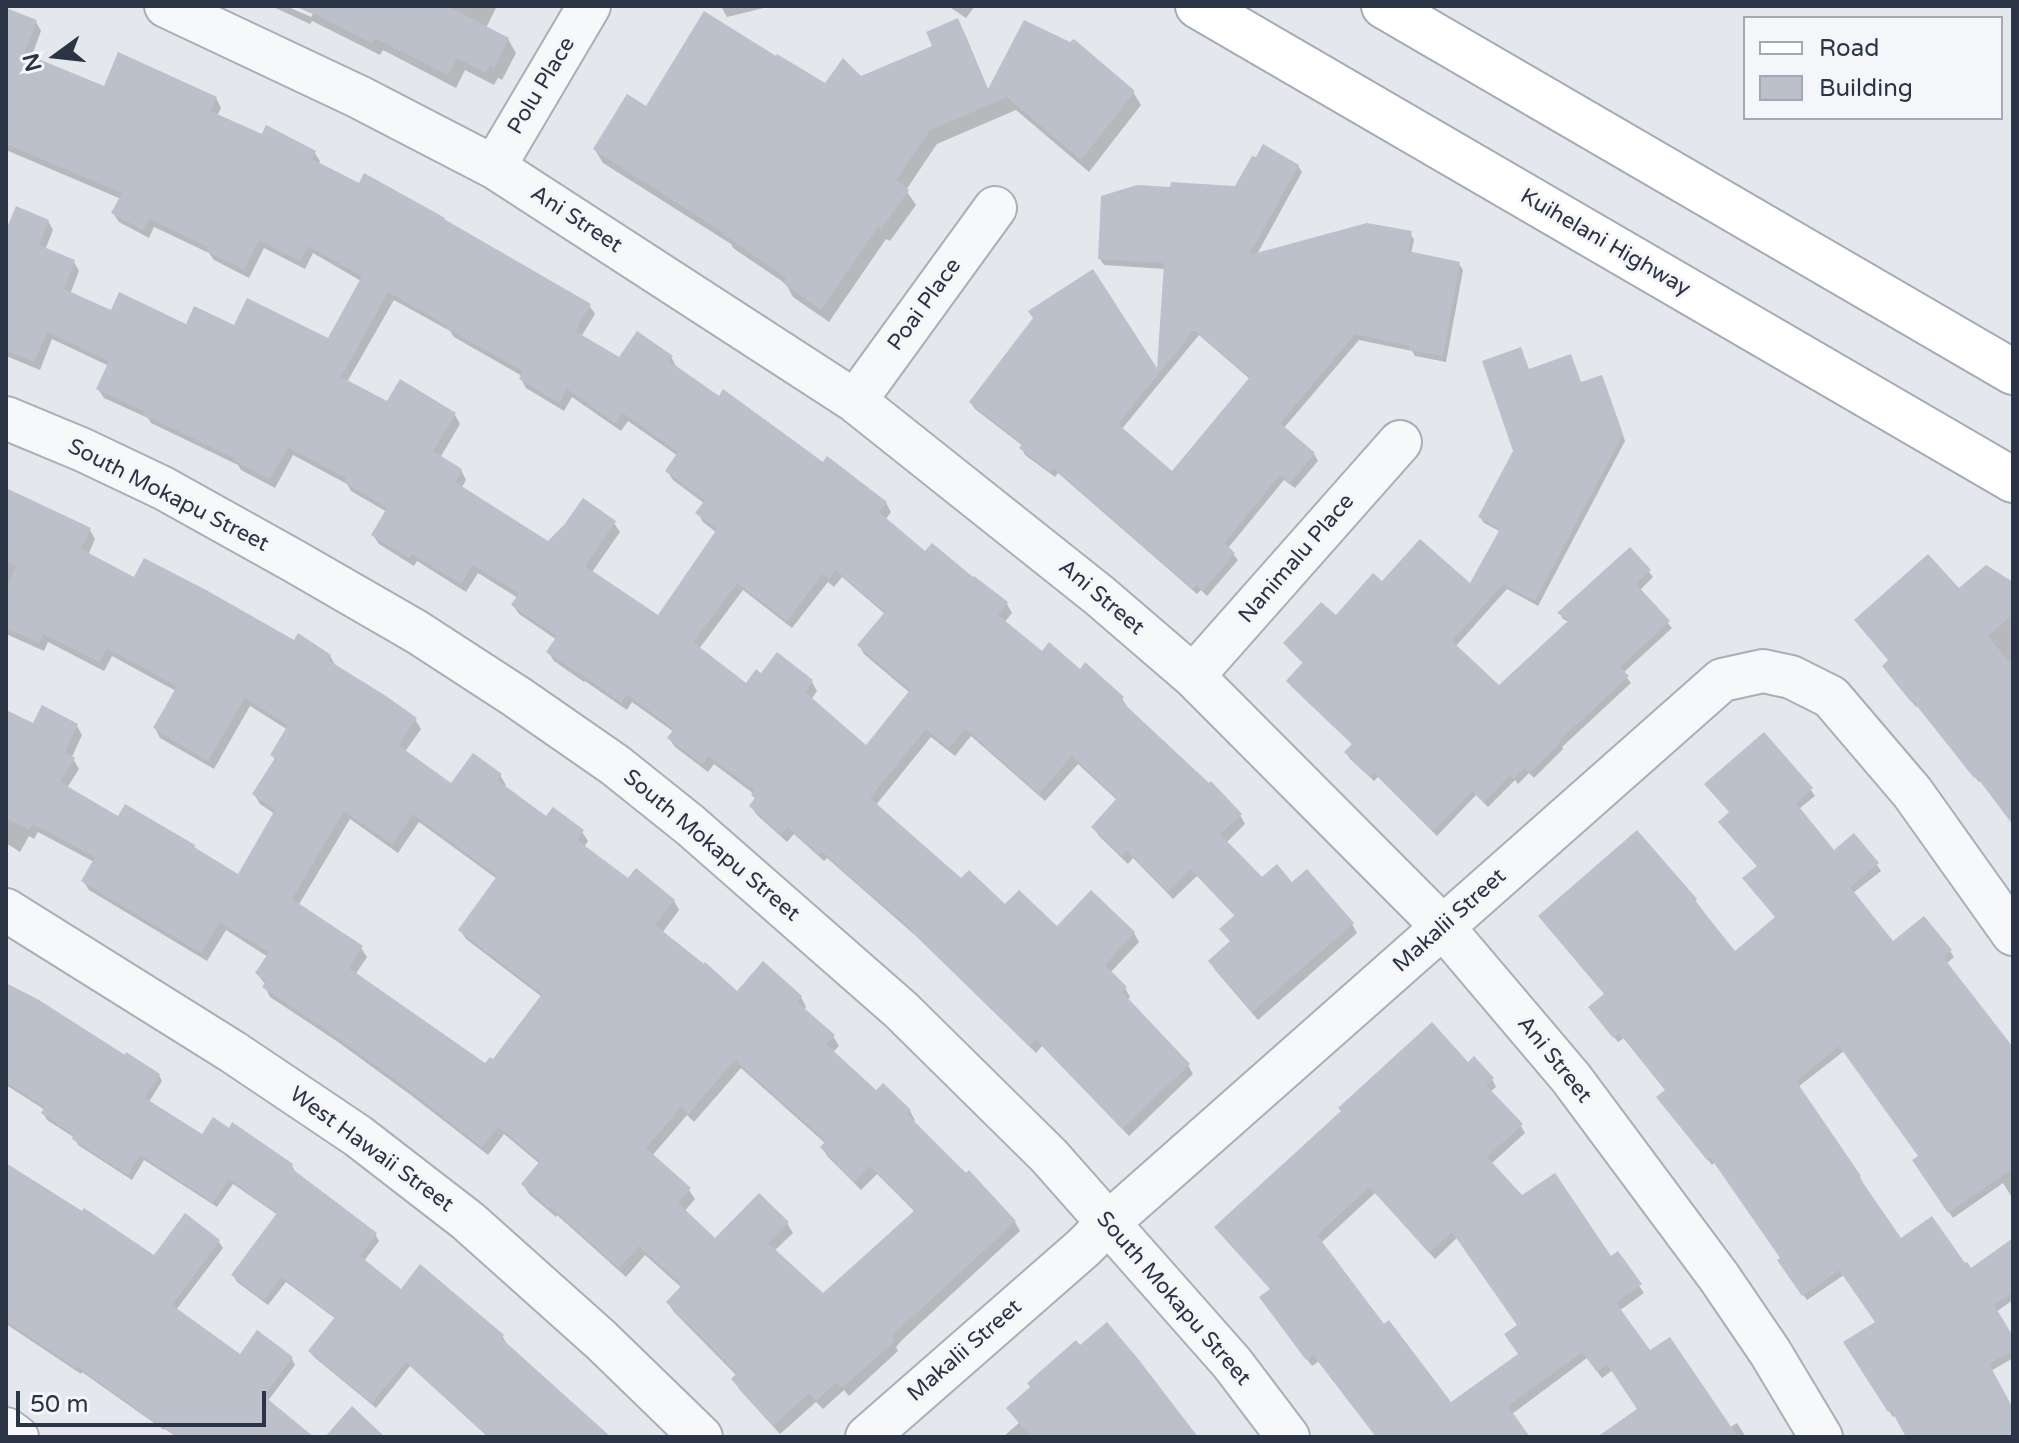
<!DOCTYPE html>
<html>
<head>
<meta charset="utf-8">
<style>
  body { margin:0 }
  #map { position:relative; width:2019px; height:1443px; overflow:hidden; background:#e4e7ec; font-family:"Varela Round",sans-serif }
  canvas { display:block }
  .frame { position:absolute; inset:0; border:8px solid #2b3445; pointer-events:none }
  .legend { position:absolute; left:1743px; top:16px; width:260px; height:104px; box-sizing:border-box; background:#f4f6f9; border:2px solid #a4a8b1; margin:0; padding:10px 14px; list-style:none; font-size:24px; color:#2b3445 }
  .legend li { display:flex; align-items:center; gap:16px; height:40px }
  .legend b { width:40px; border:2px solid #a4a8b1 }
  .north { position:absolute; left:16px; top:16px; width:80px; height:80px; -webkit-text-stroke:6px #f4f6f9; paint-order:stroke; rotate:255deg; font-size:22px; font-weight:700; line-height:32px; text-align:center; color:#2b3445 }
  .north::after { content:''; display:block; margin:auto; width:28px; height:36px; background:#2b3445; clip-path:polygon(50% 0,100% 100%,50% 72%,0 100%) }
  .scale { position:absolute; left:16px; top:1391px; width:250px; height:36px; box-sizing:border-box; border:4px solid #2b3445; border-top:0; padding-left:10px; font-size:24px; line-height:28px; white-space:nowrap; color:#2b3445; -webkit-text-stroke:6px #f4f6f9; paint-order:stroke }
</style>
</head>
<body>
<div id="map">
<canvas width="2019" height="1443"></canvas>
<div class="frame"></div>
<ul class="legend">
<li><b style="height:10px;background:#fff"></b>Road</li>
<li><b style="height:22px;background:#bbc0ca"></b>Building</li>
</ul>
<div class="north">N</div>
<div class="scale">50 m</div>
</div>
<script>
const ctx = document.querySelector('canvas').getContext('2d');
ctx.lineJoin = 'round';
function fillPath(path, color) {
  ctx.fillStyle = color;
  ctx.fill(path, 'evenodd');
}
function poly(rows) {
  const path = new Path2D();
  for (const r of rows) {
    path.moveTo(r[0], r[1]);
    for (let i = 2; i < r.length; i += 2) path.lineTo(r[i], r[i + 1]);
  }
  return path;
}
function trace(path, color, width, dash) {
  ctx.strokeStyle = color;
  ctx.lineWidth = width;
  ctx.lineCap = dash ? 'butt' : 'round';
  ctx.setLineDash(dash || []);
  ctx.stroke(path);
}
function drawText(font, color, halo, rows, align = 'center') {
  ctx.font = font + ' "Varela Round",sans-serif';
  ctx.lineWidth = 6;
  ctx.setLineDash([]);
  ctx.textBaseline = 'middle';
  ctx.strokeStyle = halo;
  ctx.fillStyle = color;
  for (const [text, x, y, turn = 0] of rows) {
    ctx.save();
    ctx.translate(x, y);
    ctx.rotate((+turn || 0) * Math.PI / 180);
    ctx.textAlign = isNaN(turn) ? turn : align;
    if (halo) ctx.strokeText(text, 0, 0);
    ctx.fillText(text, 0, 0);
    ctx.restore();
  }
}
fillPath(poly([
  [271,6,286,6,311,17,313,14,295,6,497,6,486,28,508,39,516,53,502,80,498,78,494,85,465,70,456,88,383,50,380,55,312,21,310,24],
  [721,6,772,6,727,17],
  [948,6,975,6,966,18],
  [6,10,36,22,41,31,31,58,105,89,216,98,221,108,217,116,262,137,314,152,320,161,318,165,589,305,595,314,581,337,619,360,671,357,676,366,675,368,886,503,891,512,885,520,925,554,1007,604,1012,613,1004,623,1042,653,1080,672,1122,699,1128,708,1240,815,1245,824,1226,843,1261,880,1292,885,1352,924,1357,933,1258,1020,1215,970,1210,961,1231,943,1222,929,1236,917,1197,876,1173,899,1133,858,1128,864,1099,836,1093,827,1118,801,1078,764,1045,801,971,736,955,756,931,737,876,805,961,881,1005,907,1057,929,1134,933,1139,942,1110,973,1125,988,1130,997,1127,1000,1188,1065,1193,1074,1129,1136,1042,1046,1036,1053,916,936,827,858,824,861,794,834,787,842,757,815,751,806,756,800,753,795,754,794,714,764,708,772,675,747,669,738,674,732,632,702,627,710,585,681,584,682,554,661,548,652,557,640,519,614,513,605,518,598,478,573,466,592,417,561,414,566,379,544,373,535,387,512,351,491,347,484,293,455,275,488,241,470,238,465,151,423,148,418,104,398,98,389,109,366,52,339,40,370,6,356,6,230,48,221,53,230,45,250,74,262,79,271,70,294,112,313,187,327,235,328,328,341,361,281,313,253,305,269,264,248,249,278,214,260,209,253,154,227,149,238,119,222,113,213,121,199,6,150],
  [394,300,450,331,454,337,522,376,521,379,526,388,564,411,572,397,621,431,628,421,678,456,667,471,673,480,705,504,698,513,703,522,717,533,658,617,592,572,620,532,614,523,548,543,461,489,466,480,461,470,440,458,460,424,455,415,387,404,347,382],
  [842,577,885,614,859,645,864,654,910,693,867,748,811,700,817,691,812,682,761,676,746,686,699,649,743,590,792,628,828,582,834,587],
  [957,21,965,34,989,92,1133,92,1141,105,1089,172,1016,110,937,144,906,190,916,205,890,241,886,239,829,322,793,297,786,284,733,248,731,244,603,163,595,150,646,108,777,59,826,85,860,78,934,47],
  [1298,166,1302,172,1256,256,1410,233,1414,240,1411,254,1459,264,1463,270,1446,362,1415,356,1412,351,1359,340,1283,429,1314,454,1318,461,1295,488,1284,480,1228,548,1238,560,1207,596,1201,590,1197,594,1058,473,1055,477,1025,455,1022,448,1023,446,975,409,971,403,1092,271,1159,374,1165,269,1104,265,1100,259,1236,188],
  [1199,335,1251,380,1173,474,1121,430],
  [1529,371,1581,384,1605,384,1625,441,1538,606,1507,589,1455,647,1499,687,1569,622,1563,619,1560,614,1630,549,1653,577,1639,591,1672,628,1623,673,1631,683,1562,747,1563,749,1534,778,1529,773,1518,784,1515,780,1488,807,1476,795,1437,836,1378,777,1374,781,1350,759,1346,752,1353,745,1292,687,1288,681,1304,664,1289,649,1285,643,1336,618,1383,584,1471,586,1501,532,1484,523,1480,517,1516,452],
  [6,491,90,530,95,539,88,555,135,580,330,656,336,666,415,719,421,729,404,753,451,786,500,775,506,785,504,787,547,818,582,832,588,841,584,847,629,880,674,901,679,910,662,933,737,994,801,997,806,1007,804,1010,833,1036,839,1046,832,1053,876,1093,910,1111,915,1120,913,1123,1015,1222,1020,1231,902,1340,896,1347,898,1351,849,1396,844,1390,823,1409,816,1402,780,1434,739,1389,733,1379,737,1376,674,1312,668,1303,682,1288,645,1255,626,1277,557,1215,556,1217,529,1194,523,1184,540,1164,504,1134,488,1155,412,1096,338,1042,270,997,265,987,266,985,257,974,268,957,226,930,207,961,89,890,83,881,94,862,38,832,34,839,29,836,20,852,6,843,6,713,34,725,77,726,82,735,72,757,79,769,67,788,119,819,196,850,238,877,275,814,260,804,254,794,275,760,272,755,288,730,250,706,214,769,160,738,155,728,176,691,112,656,104,671,48,642,44,651,6,634],
  [350,819,398,853,419,822,497,879,460,930,466,939,542,997,493,1062,486,1065,355,975,367,957,361,948,298,906],
  [741,1068,826,1144,822,1148,828,1157,861,1190,877,1174,915,1212,823,1296,774,1251,793,1233,787,1223,715,1241,684,1212,695,1199,689,1190,652,1156,687,1115,694,1122],
  [2013,585,2013,823,1981,781,1979,782,1917,706,1916,707,1888,673,1959,591],
  [1811,790,1815,796,1799,809,1834,852,1877,865,1881,871,1853,893,1893,943,1950,951,1954,957,1946,964,2013,1049,2013,1199,2003,1183,1953,1218,1918,1167,1920,1157,1844,1051,1798,1087,1860,1177,1863,1183,1861,1184,1901,1241,1970,1270,2013,1240,2013,1300,1996,1312,2013,1340,2013,1358,1991,1371,2013,1411,2013,1437,1908,1437,1896,1415,1893,1417,1846,1343,1877,1323,1844,1275,1807,1300,1783,1267,1782,1259,1715,1162,1712,1165,1662,1103,1666,1091,1624,1038,1618,1042,1594,1013,1606,995,1695,900,1734,954,1777,918,1758,867,1724,828],
  [6,985,125,1057,159,1075,162,1081,149,1102,202,1137,292,1166,295,1172,375,1234,379,1241,364,1261,401,1292,421,1267,503,1337,506,1343,608,1437,488,1437,410,1366,376,1408,314,1357,310,1351,336,1319,286,1282,268,1305,237,1282,233,1275,278,1215,233,1184,217,1207,144,1160,132,1180,78,1145,75,1138,47,1120,43,1113,45,1110,6,1085],
  [1467,1064,1492,1079,1496,1087,1490,1092,1521,1126,1525,1133,1491,1164,1522,1198,1610,1259,1617,1254,1644,1293,1619,1311,1650,1353,1729,1428,1737,1423,1746,1437,1616,1437,1639,1410,1613,1370,1602,1378,1587,1358,1512,1414,1528,1437,1377,1437,1319,1361,1312,1366,1266,1305,1272,1290,1221,1234],
  [1375,1193,1435,1259,1458,1237,1519,1326,1520,1355,1451,1405,1384,1326,1321,1243],
  [6,1165,154,1257,185,1216,219,1242,223,1248,176,1310,240,1356,292,1359,295,1365,267,1402,311,1437,180,1437,167,1426,164,1430,82,1372,81,1374,6,1324],
  [1008,1408,1195,1437,1003,1437,1019,1423]
]), '#0003');
fillPath(poly([
  [299,6,447,6,509,38,494,68,490,65,486,73,457,58,448,75,375,38,372,43],
  [6,8,37,20,24,53,104,86,118,52,217,97,210,111,262,134,266,125,316,151,312,159,359,183,364,173,445,218,444,219,591,304,575,331,619,357,637,331,673,356,669,361,719,396,723,389,823,462,827,456,887,502,879,512,925,551,932,543,973,577,974,576,1008,602,998,615,1042,651,1049,642,1080,669,1085,662,1124,697,1121,701,1209,783,1211,781,1242,814,1220,834,1262,877,1277,864,1292,882,1307,869,1354,923,1252,1012,1208,961,1230,941,1219,929,1235,915,1191,869,1167,892,1127,850,1122,856,1091,827,1117,798,1072,756,1039,794,965,728,949,748,926,729,870,798,961,878,969,870,1005,904,1019,890,1057,926,1091,890,1135,932,1105,965,1127,987,1122,992,1190,1064,1122,1129,1036,1039,1029,1045,911,931,912,930,821,851,819,854,788,827,781,834,749,806,755,798,751,795,754,790,709,756,702,764,667,738,674,729,627,694,621,703,580,673,579,674,546,652,557,636,511,605,519,593,473,565,461,584,412,554,409,558,371,535,387,508,344,482,346,478,288,447,270,480,233,460,234,458,143,414,144,411,96,389,109,361,47,332,34,362,6,350,6,230,16,206,49,220,39,245,75,260,64,289,111,310,119,292,186,324,194,306,234,325,247,298,328,338,362,276,308,246,300,261,259,240,244,270,206,251,208,247,149,219,143,230,111,213,122,193,6,144],
  [388,292,448,326,446,328,523,371,519,379,559,403,567,389,615,423,623,413,678,452,665,471,705,500,695,513,717,529,658,615,585,566,616,521,583,498,564,525,548,541,455,482,462,469,433,451,456,413,400,379,387,401,341,377],
  [836,570,885,612,857,645,910,690,866,745,805,692,813,680,777,652,761,673,756,669,746,683,693,642,737,583,787,621,822,574,829,579],
  [704,11,776,56,777,54,825,83,843,58,861,76,932,46,926,32,958,18,988,89,1024,20,1070,42,1074,39,1135,91,1081,160,1007,97,930,130,896,180,909,190,881,229,878,227,821,310,783,283,786,278,723,234,724,233,593,149,627,94,646,106],
  [1263,144,1299,165,1249,255,1367,223,1412,231,1408,251,1460,262,1443,356,1409,350,1410,346,1355,334,1280,423,1315,453,1290,483,1280,475,1224,543,1235,553,1203,591,1196,585,1193,589,1054,468,1051,472,1019,448,1023,444,969,402,1033,318,1028,311,1093,269,1157,368,1164,263,1098,259,1101,196,1137,185,1170,187,1171,182,1235,186,1252,156,1256,157],
  [1194,330,1250,377,1172,471,1118,424],
  [1521,347,1529,369,1571,354,1581,382,1602,375,1623,434,1535,601,1503,584,1452,641,1499,685,1569,620,1557,613,1630,547,1651,570,1636,584,1670,621,1620,667,1629,676,1560,740,1561,742,1530,773,1524,768,1514,779,1510,775,1484,802,1472,791,1433,831,1374,772,1370,777,1344,752,1352,744,1286,681,1303,662,1283,643,1321,602,1336,615,1373,573,1382,581,1420,539,1470,583,1500,529,1478,517,1513,451,1482,361],
  [6,488,91,528,81,549,134,577,144,558,206,590,294,640,298,633,331,655,328,660,386,696,417,718,398,745,451,783,473,753,502,774,497,780,546,816,553,807,584,830,577,840,628,878,636,868,675,900,655,925,704,964,705,962,737,991,763,961,802,996,797,1002,835,1035,826,1044,876,1090,883,1083,911,1110,907,1114,966,1173,969,1170,1016,1221,897,1331,891,1337,895,1341,842,1388,837,1382,816,1401,809,1393,773,1426,731,1379,737,1373,666,1302,682,1285,639,1246,619,1268,551,1207,550,1209,521,1184,540,1161,498,1126,482,1147,404,1086,331,1033,262,987,266,981,255,973,269,952,220,922,201,953,81,881,95,857,33,824,29,830,6,818,6,710,33,723,42,705,78,724,65,752,75,758,60,782,118,816,125,804,195,845,194,847,238,874,275,810,252,794,275,758,270,755,288,725,245,698,208,761,153,728,177,686,107,648,99,662,43,634,39,643,6,628,6,588,16,566,6,561],
  [344,811,392,844,413,814,497,876,458,930,542,994,493,1059,490,1057,485,1063,349,968,363,946,292,899],
  [735,1060,826,1141,820,1147,854,1182,870,1166,915,1210,823,1293,768,1243,789,1222,759,1193,715,1238,678,1203,691,1188,646,1148,681,1107,688,1114],
  [1928,554,1959,588,1986,565,2013,582,2013,614,1988,636,2013,667,2013,825,1976,776,1974,778,1913,701,1911,702,1882,666,1888,660,1854,620],
  [1764,732,1813,788,1796,803,1834,850,1854,833,1879,863,1850,887,1893,941,1924,916,1952,950,1943,957,2013,1047,2013,1168,1948,1213,1912,1160,1918,1156,1839,1046,1796,1081,1861,1176,1859,1177,1901,1238,1932,1216,1965,1263,1967,1262,1971,1268,2013,1238,2013,1292,1994,1305,2013,1336,2013,1350,1989,1364,2013,1408,2013,1437,1906,1437,1891,1410,1888,1412,1843,1342,1875,1322,1839,1270,1802,1296,1777,1260,1780,1258,1710,1157,1707,1160,1656,1097,1665,1090,1619,1033,1613,1038,1588,1007,1604,994,1538,916,1637,830,1697,899,1695,901,1735,951,1775,917,1742,878,1757,866,1718,822,1729,812,1704,784],
  [6,983,39,1000,125,1055,126,1052,160,1074,145,1098,202,1134,213,1117,229,1128,232,1122,293,1164,291,1168,377,1233,360,1256,401,1289,420,1264,504,1335,501,1338,611,1437,489,1437,406,1362,372,1403,308,1351,335,1317,282,1277,264,1300,231,1275,277,1213,229,1179,213,1202,140,1155,128,1175,72,1139,74,1135,41,1113,45,1107,6,1082],
  [1432,1022,1468,1062,1474,1056,1494,1078,1486,1085,1523,1124,1487,1157,1522,1195,1555,1173,1611,1256,1618,1251,1642,1284,1616,1303,1650,1350,1670,1337,1738,1437,1597,1437,1637,1409,1607,1364,1597,1372,1582,1352,1508,1406,1530,1437,1376,1437,1313,1355,1306,1360,1259,1297,1270,1289,1214,1227,1341,1111,1338,1108],
  [1370,1187,1429,1253,1452,1232,1517,1325,1504,1334,1518,1354,1451,1402,1389,1320,1384,1324,1317,1235],
  [6,1163,82,1211,84,1208,154,1255,185,1213,220,1240,172,1305,240,1354,257,1330,293,1357,264,1396,314,1437,176,1437,78,1367,77,1369,6,1321],
  [1107,1322,1139,1360,1198,1437,1031,1437,1006,1408,1030,1387,1027,1383,1076,1340,1080,1345],
  [352,1406,385,1437,325,1437]
]), '#bbc0ca');
const minor = poly([
  [166,6,359,97,494,167,855,401,1100,596,1193,676,1443,927,1571,1078,1719,1277,1770,1352,1821,1437],
  [494,167,589,6],
  [855,401,995,208],
  [6,418,83,450,163,488,294,561,417,632,517,697,615,765,690,825,901,1010,1049,1156,1232,1363,1288,1437],
  [1193,676,1400,442],
  [6,910,233,1052,358,1136,468,1221,601,1340,701,1437],
  [6,1429,17,1437],
  [867,1437,1083,1248,1107,1224,1722,680,1763,671,1791,677,1831,697,1912,792,2013,934]
]);
const major = poly([
  [1198,6,2013,480],
  [1384,6,2013,372]
]);
trace(minor, '#a9aeb7', 46);
trace(major, '#a3abb8', 48);
trace(minor, '#f7f8fa', 42);
trace(major, '#fff', 44);
drawText('22px', '#2b3445', '#f4f6f9', [
  ["Polu Place",542,86,-59],
  ["Ani Street",576,220,33],
  ["Kuihelani Highway",1605,243,30],
  ["Poai Place",925,305,-54],
  ["South Mokapu Street",168,496,27],
  ["Nanimalu Place",1297,559,-49],
  ["Ani Street",1101,598,40],
  ["South Mokapu Street",711,846,40],
  ["Makalii Street",1450,921,-42],
  ["Ani Street",1554,1060,51],
  ["West Hawaii Street",371,1150,36],
  ["South Mokapu Street",1173,1299,49],
  ["Makalii Street",965,1351,-41]
]);
</script>
</body>
</html>
